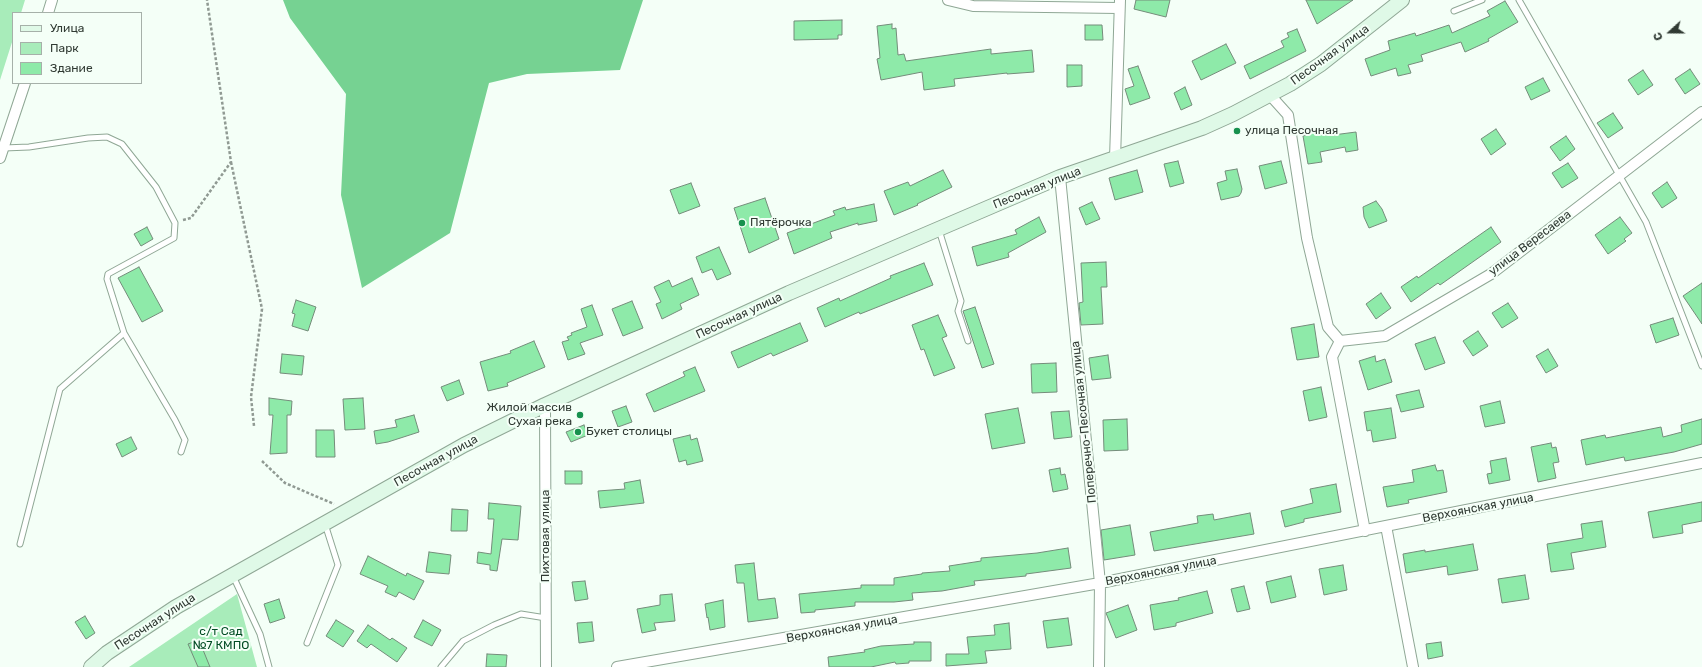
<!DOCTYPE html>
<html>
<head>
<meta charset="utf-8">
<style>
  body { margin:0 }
  #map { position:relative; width:1702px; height:667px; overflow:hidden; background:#f4fff7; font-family:Rubik,sans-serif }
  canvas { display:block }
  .legend { position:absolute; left:12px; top:12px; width:130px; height:72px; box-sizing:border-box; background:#f4fff7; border:1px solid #a6b0a9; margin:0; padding:5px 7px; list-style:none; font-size:12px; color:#303a33 }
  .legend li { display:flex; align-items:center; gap:8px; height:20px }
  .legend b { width:20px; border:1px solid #a6b0a9 }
  .north { position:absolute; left:1650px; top:12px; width:40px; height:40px; -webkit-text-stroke:3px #f4fff7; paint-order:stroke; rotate:249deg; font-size:11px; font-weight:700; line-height:16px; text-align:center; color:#303a33 }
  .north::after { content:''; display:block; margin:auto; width:14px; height:18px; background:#303a33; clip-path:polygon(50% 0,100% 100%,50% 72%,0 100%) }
</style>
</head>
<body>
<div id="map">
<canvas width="1702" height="667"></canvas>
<ul class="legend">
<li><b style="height:5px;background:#dff9e7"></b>Улица</li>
<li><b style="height:11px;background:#a8ecba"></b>Парк</li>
<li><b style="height:11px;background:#8eeaa9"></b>Здание</li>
</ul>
<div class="north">С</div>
</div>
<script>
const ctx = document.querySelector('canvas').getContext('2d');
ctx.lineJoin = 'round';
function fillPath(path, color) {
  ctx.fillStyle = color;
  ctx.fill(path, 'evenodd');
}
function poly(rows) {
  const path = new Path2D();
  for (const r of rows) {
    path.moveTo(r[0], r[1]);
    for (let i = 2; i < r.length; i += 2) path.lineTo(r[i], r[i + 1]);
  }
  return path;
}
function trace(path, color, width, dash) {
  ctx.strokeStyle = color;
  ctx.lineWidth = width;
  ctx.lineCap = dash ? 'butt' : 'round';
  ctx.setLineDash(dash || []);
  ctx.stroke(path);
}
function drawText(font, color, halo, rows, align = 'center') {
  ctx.font = font + ' Rubik,sans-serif';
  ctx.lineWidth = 4;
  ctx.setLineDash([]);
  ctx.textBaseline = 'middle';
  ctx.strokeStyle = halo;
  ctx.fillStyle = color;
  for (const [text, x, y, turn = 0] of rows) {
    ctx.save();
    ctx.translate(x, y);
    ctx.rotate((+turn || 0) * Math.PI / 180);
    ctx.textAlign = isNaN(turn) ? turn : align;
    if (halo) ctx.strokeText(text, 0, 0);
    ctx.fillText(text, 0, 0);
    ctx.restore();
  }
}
fillPath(poly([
  [0,0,25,0,21,13,13,13,13,39,0,80],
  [237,594,257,667,129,667]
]), '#a8ecba');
fillPath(poly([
  [283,0,643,0,620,70,527,74,489,83,450,233,362,288,341,195,346,94,290,18]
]), '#76d292');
const building = poly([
  [1136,0,1170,0,1166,17,1134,9,1136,0],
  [1306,0,1353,0,1317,24,1306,0],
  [1505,1,1518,22,1488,39,1489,41,1465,52,1461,42,1421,55,1423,61,1408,65,1411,73,1398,76,1396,68,1371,76,1365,59,1390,50,1388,41,1415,33,1416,36,1449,25,1452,33,1490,16,1487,11,1505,1],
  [842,20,842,35,838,35,838,39,794,40,794,21,842,20],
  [892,24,892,29,896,28,898,55,904,54,906,61,991,49,991,54,1032,50,1034,72,1007,74,1007,73,954,79,955,86,924,90,922,72,881,80,877,59,880,58,877,26,892,24],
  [1085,25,1102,25,1103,40,1085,40,1085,25],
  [1297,29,1306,51,1250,79,1244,66,1284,47,1281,41,1289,37,1287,33,1297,29],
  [1226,44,1236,63,1201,80,1192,61,1226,44],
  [1067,65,1082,65,1082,86,1067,87,1067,65],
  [1138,66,1150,98,1130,105,1125,89,1134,86,1128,69,1138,66],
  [1690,69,1700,84,1685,94,1675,79,1690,69],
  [1643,70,1653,85,1638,95,1628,80,1643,70],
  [1543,78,1550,91,1531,100,1525,87,1543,78],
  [1185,87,1192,105,1181,110,1174,93,1185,87],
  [1613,113,1623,128,1608,138,1597,123,1613,113],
  [1332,129,1333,135,1356,132,1358,150,1346,152,1345,147,1320,152,1322,162,1308,164,1303,136,1307,135,1306,133,1332,129],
  [1496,129,1506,144,1491,155,1481,139,1496,129],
  [1566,136,1575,149,1560,161,1550,147,1566,136],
  [1178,161,1184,183,1170,187,1164,164,1178,161],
  [1281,161,1287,183,1265,189,1259,166,1281,161],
  [1568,163,1578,178,1562,188,1552,173,1568,163],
  [1237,169,1242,189,1241,193,1239,196,1221,200,1217,183,1227,180,1225,171,1237,169],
  [943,170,952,187,917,204,918,205,894,215,884,191,908,182,910,186,943,170],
  [1137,170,1143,192,1115,200,1109,178,1137,170],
  [1667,182,1677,198,1662,208,1652,193,1667,182],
  [691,183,700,206,679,214,670,190,691,183],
  [765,198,779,239,749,253,734,208,765,198],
  [1376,201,1382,209,1387,221,1369,228,1364,217,1363,207,1376,201],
  [1092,202,1100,219,1086,225,1079,208,1092,202],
  [874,204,877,221,858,225,858,223,830,232,832,238,794,254,787,233,835,215,833,211,845,207,846,210,874,204],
  [1039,217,1046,232,1008,253,1009,257,977,266,972,247,1017,234,1015,230,1039,217],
  [1620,217,1632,233,1624,239,1626,241,1608,254,1595,235,1620,217],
  [147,227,153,239,141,246,134,234,147,227],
  [1491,227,1501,242,1440,285,1438,283,1411,302,1401,287,1417,276,1418,278,1491,227],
  [719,247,731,274,717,280,712,269,702,273,696,257,719,247],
  [1106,262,1107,287,1101,287,1103,324,1081,325,1079,303,1083,302,1081,263,1106,262],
  [924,263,933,285,860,314,859,312,825,327,817,308,839,298,840,301,891,278,890,276,924,263],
  [139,267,163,311,142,322,118,278,139,267],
  [692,278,699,295,680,304,682,309,662,319,656,304,661,302,654,287,669,280,672,287,692,278],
  [1702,283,1702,324,1683,296,1702,283],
  [1381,293,1391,308,1376,319,1366,304,1381,293],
  [296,300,316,307,308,331,292,326,295,314,292,313,296,300],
  [632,301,643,328,623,336,612,309,632,301],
  [1508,303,1518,318,1502,328,1492,313,1508,303],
  [592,305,603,335,580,343,585,354,568,360,562,342,569,340,567,337,572,335,571,333,587,327,581,309,592,305],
  [975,307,994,364,982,368,963,311,975,307],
  [938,315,947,336,942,338,955,368,934,376,924,349,921,350,912,325,938,315],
  [1673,318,1679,335,1656,343,1650,325,1673,318],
  [800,323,808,341,773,356,771,353,738,368,731,352,800,323],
  [1314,324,1319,357,1297,360,1291,328,1314,324],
  [1478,331,1488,346,1473,356,1463,341,1478,331],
  [1435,337,1445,363,1425,370,1415,344,1435,337],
  [534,341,545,367,507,383,508,386,488,391,480,362,511,353,510,351,534,341],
  [1548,349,1558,366,1546,373,1536,356,1548,349],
  [282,354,304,356,302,375,280,373,282,354],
  [1108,355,1111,378,1092,380,1089,358,1108,355],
  [1375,356,1376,362,1385,359,1392,382,1368,390,1359,361,1375,356],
  [1056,363,1057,392,1032,393,1031,364,1056,363],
  [695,367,705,391,654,412,646,394,685,376,683,372,695,367],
  [459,380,464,394,447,401,441,387,459,380],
  [1321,387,1327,417,1309,421,1303,391,1321,387],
  [1419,390,1424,407,1401,412,1396,395,1419,390],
  [269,398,292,401,291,415,287,415,287,453,270,454,273,415,269,415,269,398],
  [363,398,365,429,345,430,343,399,363,398],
  [1500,401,1505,423,1485,427,1480,406,1500,401],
  [626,406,632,422,618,427,612,411,626,406],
  [1018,408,1025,443,992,449,985,414,1018,408],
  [1391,408,1396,438,1373,442,1371,430,1367,431,1364,412,1391,408],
  [1069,411,1072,437,1054,439,1051,412,1069,411],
  [414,415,419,432,388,442,376,444,374,431,397,427,395,420,414,415],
  [1127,419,1128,450,1104,451,1103,420,1127,419],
  [1702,419,1702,444,1674,452,1625,461,1624,457,1586,465,1581,440,1605,435,1606,438,1661,427,1663,437,1682,432,1681,425,1702,419],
  [584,425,588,435,571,442,566,432,584,425],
  [316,430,334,430,335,457,316,457,316,430],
  [690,435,691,440,697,438,703,461,687,465,686,460,679,462,673,439,690,435],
  [131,437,137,449,122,457,116,444,131,437],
  [1551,443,1552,448,1556,447,1559,462,1553,463,1556,478,1538,482,1531,447,1551,443],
  [1506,458,1510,480,1489,484,1487,474,1492,473,1490,461,1506,458],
  [1435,465,1437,471,1443,470,1447,492,1408,500,1409,503,1387,507,1383,487,1414,482,1412,470,1435,465],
  [1060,468,1061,475,1065,474,1068,489,1053,492,1049,470,1060,468],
  [565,471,582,471,582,484,565,484,565,471],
  [640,480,644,503,600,508,598,491,625,489,624,483,640,480],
  [1336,484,1341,512,1304,519,1304,522,1285,527,1281,511,1313,503,1310,489,1336,484],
  [1702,502,1702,521,1682,525,1683,533,1653,538,1648,512,1702,502],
  [489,503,521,506,518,540,502,539,497,571,490,570,490,565,477,563,478,552,491,554,494,519,488,519,489,503],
  [452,509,468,510,467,531,451,531,452,509],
  [1250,513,1254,534,1154,551,1150,532,1198,523,1197,516,1213,514,1214,520,1250,513],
  [1602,521,1606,547,1571,553,1574,569,1551,572,1547,544,1583,538,1581,524,1602,521],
  [1130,525,1135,555,1104,560,1101,530,1130,525],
  [1473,544,1478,570,1448,575,1447,566,1406,573,1403,554,1425,550,1425,552,1473,544],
  [1068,548,1071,568,1026,574,1026,576,974,581,975,585,942,591,912,593,913,600,894,602,855,602,855,606,815,610,815,612,801,613,799,594,861,588,861,585,894,585,894,578,922,574,922,573,950,571,949,566,981,561,981,558,1037,553,1068,548],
  [429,552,451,555,449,574,426,572,429,552],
  [368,556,406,576,407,573,424,581,414,600,399,592,396,597,385,592,388,586,360,574,368,556],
  [754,563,758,600,775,598,778,618,748,622,744,583,737,583,735,565,754,563],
  [1343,565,1347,590,1324,595,1319,569,1343,565],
  [1525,575,1529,599,1502,603,1498,579,1525,575],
  [1291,576,1296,597,1271,603,1266,582,1291,576],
  [585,581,588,599,575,601,572,582,585,581],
  [1244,586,1250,609,1237,612,1231,589,1244,586],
  [1207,591,1213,613,1176,623,1176,626,1154,630,1150,605,1179,600,1178,598,1207,591],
  [672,594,675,621,654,623,656,630,642,633,637,609,660,605,660,595,672,594],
  [279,599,285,618,270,623,264,604,279,599],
  [723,600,725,627,710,630,708,617,707,618,705,604,723,600],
  [1128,605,1137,630,1116,638,1106,613,1128,605],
  [85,616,95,633,86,639,75,622,85,616],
  [1068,618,1072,645,1047,648,1043,621,1068,618],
  [336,620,354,631,343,647,326,636,336,620],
  [423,620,441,630,432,646,414,637,423,620],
  [592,622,594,641,579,643,577,623,592,622],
  [1009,623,1011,649,985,651,987,663,946,666,946,654,969,654,967,637,995,635,994,625,1009,623],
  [368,625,390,640,392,638,407,648,397,662,371,644,367,648,357,641,368,625],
  [199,640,210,667,198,667,188,644,199,640],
  [914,642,931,642,931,661,909,661,909,663,896,664,895,662,871,667,829,667,828,657,865,652,864,650,881,646,914,644,914,642],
  [1441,642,1443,656,1428,659,1426,644,1441,642],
  [487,654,507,655,506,667,486,667,487,654]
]);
fillPath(building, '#8eeaa9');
trace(building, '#748c7a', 1);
const service = poly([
  [1519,0,1646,222,1702,366],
  [1454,11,1482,0],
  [4,148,29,147,88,138,107,137,122,144,156,187,175,223,174,238,108,274,107,279,124,333,60,389,20,544],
  [939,230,961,301,958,311,968,341],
  [124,333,175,420,185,440,181,452],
  [233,576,260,634,269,667],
  [307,643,338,565,325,524],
  [441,667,463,641,494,625,521,614,546,618]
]);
const minor = poly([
  [948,0,973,6,1118,8],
  [48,13,52,0],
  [1270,95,1288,115,1307,238,1328,327,1340,341,1332,357,1365,531],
  [0,158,25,83],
  [1115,159,1120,0],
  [1060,177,1100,583,1099,667],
  [1340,341,1385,336,1491,274,1702,112],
  [545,405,546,667],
  [1386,526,1413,667],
  [617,667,1100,583,1702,463]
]);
const secondary = poly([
  [91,667,107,653,176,607,464,445,545,405,789,293,1060,177,1202,128,1233,114,1290,84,1321,64,1402,0]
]);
trace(service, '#8fa795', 7);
trace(minor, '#8fa795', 12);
trace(secondary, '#8fa795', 16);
trace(poly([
  [231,162,262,309,251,397,254,426],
  [183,220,191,218,231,162,207,0],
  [262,461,285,483,334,504]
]), '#909a93', 2.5, [3, 2]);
trace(service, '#fff', 5);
trace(minor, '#fff', 10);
trace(secondary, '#dff9e7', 14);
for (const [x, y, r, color] of [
  [1237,131,4,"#17914e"],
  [742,223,4,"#17914e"],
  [580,415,4,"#17914e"],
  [578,432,4,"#17914e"]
]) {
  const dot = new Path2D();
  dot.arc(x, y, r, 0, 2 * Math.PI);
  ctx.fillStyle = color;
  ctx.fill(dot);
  trace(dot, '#f4fff7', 1.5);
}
drawText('12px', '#303a33', '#f4fff7', [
  ["Песочная улица",1330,55,-36],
  ["Песочная улица",1037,188,-22],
  ["улица Вересаева",1530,243,-37],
  ["Песочная улица",739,316,-25],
  ["Поперечно-Песочная улица",1084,422,-96],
  ["Песочная улица",436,461,-29],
  ["Верхоянская улица",1478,508,-11],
  ["Пихтовая улица",546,536,-90],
  ["Верхоянская улица",1161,571,-11],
  ["Песочная улица",155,622,-33],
  ["Верхоянская улица",842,629,-10]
]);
drawText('12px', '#303a33', '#f4fff7', [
  ["улица Песочная",1245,131],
  ["Пятёрочка",750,223],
  ["Жилой массив",572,408,"right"],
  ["Сухая река",572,422,"right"],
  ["Букет столицы",586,432]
], 'left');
drawText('12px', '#004b23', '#f4fff7', [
  ["с/т Сад",221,632],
  ["№7 КМПО",221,646]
]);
</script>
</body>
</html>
